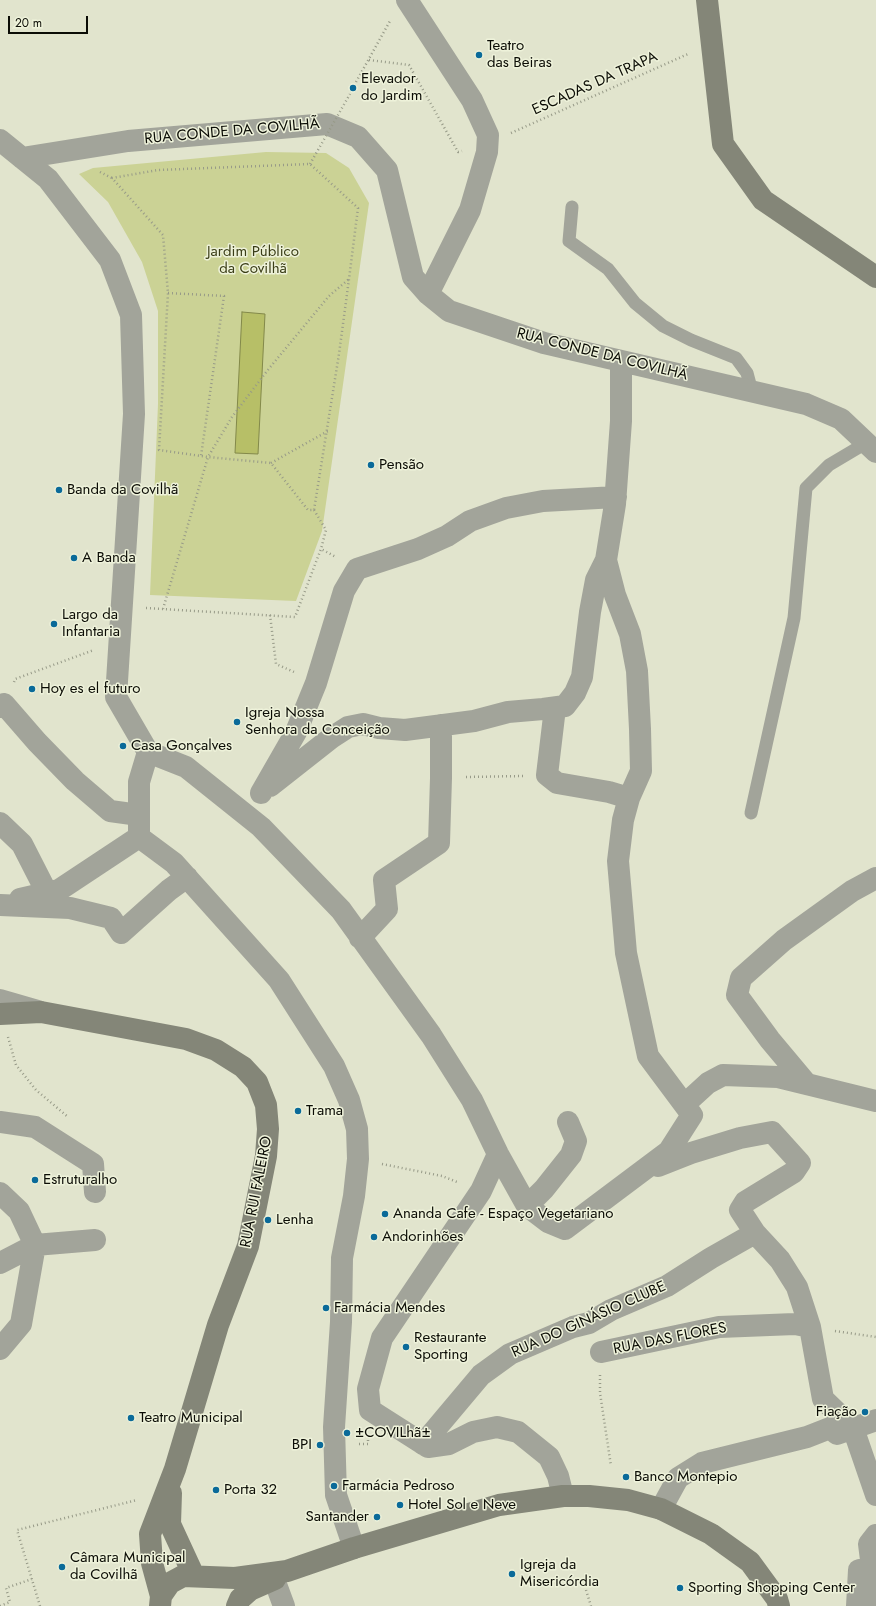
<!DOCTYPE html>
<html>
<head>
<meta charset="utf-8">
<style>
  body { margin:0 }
  #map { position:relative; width:876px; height:1606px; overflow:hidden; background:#e1e4cd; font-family:Jost,sans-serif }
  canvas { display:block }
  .scale { position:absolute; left:8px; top:16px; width:80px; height:18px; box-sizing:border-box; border:2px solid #0b0c05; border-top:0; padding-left:5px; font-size:12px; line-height:14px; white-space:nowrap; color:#0b0c05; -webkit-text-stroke:3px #eef2da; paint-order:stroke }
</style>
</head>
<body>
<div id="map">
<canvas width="876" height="1606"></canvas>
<div class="scale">20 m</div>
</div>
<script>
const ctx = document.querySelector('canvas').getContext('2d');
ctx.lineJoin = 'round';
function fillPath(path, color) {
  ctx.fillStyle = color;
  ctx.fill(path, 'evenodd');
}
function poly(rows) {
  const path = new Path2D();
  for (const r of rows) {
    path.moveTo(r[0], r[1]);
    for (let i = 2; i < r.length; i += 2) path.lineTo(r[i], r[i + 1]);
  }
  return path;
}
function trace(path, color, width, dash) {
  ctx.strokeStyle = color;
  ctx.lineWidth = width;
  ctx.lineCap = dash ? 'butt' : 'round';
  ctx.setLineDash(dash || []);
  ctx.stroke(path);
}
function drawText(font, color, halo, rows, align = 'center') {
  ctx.font = font + ' Jost,sans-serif';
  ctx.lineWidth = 3;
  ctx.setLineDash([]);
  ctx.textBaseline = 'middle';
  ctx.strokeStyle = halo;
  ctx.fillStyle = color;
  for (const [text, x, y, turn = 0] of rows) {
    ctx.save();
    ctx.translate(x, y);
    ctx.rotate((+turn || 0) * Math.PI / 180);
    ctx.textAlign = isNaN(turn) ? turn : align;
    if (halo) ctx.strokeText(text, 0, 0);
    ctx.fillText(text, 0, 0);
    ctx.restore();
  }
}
fillPath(poly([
  [266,152,326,153,349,168,369,203,322,531,296,601,150,595,158,404,158,311,142,262,108,202,79,174,93,168]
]), '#cbd295');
const water = poly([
  [242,312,265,314,258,454,235,453,242,312]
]);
fillPath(water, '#b7bf67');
trace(water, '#83894a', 1);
trace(poly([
  [369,60,409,65,458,152,462,151],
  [356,82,390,21],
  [511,133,688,54],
  [100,172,112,178],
  [168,293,224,296,201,456],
  [271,463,328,431],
  [314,510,326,530,321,549],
  [146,608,295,617,321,549,336,557],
  [163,609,208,457,271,463,308,510,314,510,339,354,349,279,358,208,310,164,158,170,112,178,163,235,168,293,159,450,208,457,232,417,267,371,329,296,349,279],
  [270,615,276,664,294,672],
  [14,682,15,679,94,650],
  [466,777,523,776],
  [8,1037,16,1065,36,1090,68,1117],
  [382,1164,442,1176,457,1182],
  [835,1331,876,1337],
  [600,1375,600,1393,611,1466],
  [359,1444,368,1444,368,1438],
  [586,1590,591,1606],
  [0,1606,10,1602,6,1588,32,1579],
  [40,1606,17,1530,137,1500]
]), '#979a88', 2.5, [1, 3]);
trace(poly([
  [572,207,569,241,608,269,635,303,663,326,691,340,736,358,747,373,752,392],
  [751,813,794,618,806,488,829,465,866,443]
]), '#a2a49a', 13);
trace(poly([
  [407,0,472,100,488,135,487,152,470,210,428,294],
  [0,140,48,179,110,260,131,315,134,414,116,697,148,752],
  [22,158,128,141,327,124,358,137,387,170,413,277,428,294,449,311,544,343,806,404,841,419,876,452],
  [0,707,4,704,37,742,75,781,110,811,139,815],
  [555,708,547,775,557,783,609,792,629,798],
  [148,752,186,767,261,827,341,910,431,1035,472,1100,498,1154,527,1206,548,1222,565,1229,669,1151,692,1115,648,1056,626,953,618,861,623,820,629,798,641,771,640,729,637,671,630,634,615,595,606,560,615,504,621,421,621,361],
  [148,752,139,782,139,837,174,863,279,980,334,1066,349,1100,357,1129,358,1159,354,1196,342,1258,341,1322,334,1427,336,1495,354,1548],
  [270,786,331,738,348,727,363,724,379,728,405,730,474,721,508,712,543,709,565,706,575,693,582,677,590,612,596,580,606,560],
  [261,793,296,732,316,683,344,591,357,569,418,549,447,536,470,521,506,508,543,501,616,497],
  [0,823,22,844,47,893],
  [20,899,59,890,139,837],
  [0,905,70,908,111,918,121,933,169,890,187,877],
  [360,938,387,909,384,880,439,843,441,778,441,725],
  [0,1000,38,1011],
  [806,1083,770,1040,737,995,741,978,784,940,852,891,876,878],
  [685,1104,708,1083,723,1075,778,1077,876,1101],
  [0,1122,35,1127,93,1164,95,1192],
  [498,1154,481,1191,382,1338,368,1389,370,1410,428,1447,449,1444,473,1432,497,1427,518,1432,549,1457,558,1476,563,1496],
  [658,1166,691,1153,740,1138,772,1132,800,1163,794,1172,745,1202,740,1210,755,1233,780,1260,797,1287,810,1327,823,1399,853,1428,876,1495],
  [0,1193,19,1211,35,1245,21,1324,0,1349],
  [527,1206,544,1189,571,1155,576,1141,568,1122],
  [0,1263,35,1245,95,1240],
  [601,1352,719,1327,795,1324,810,1327],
  [423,1444,481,1375,510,1354,573,1327,589,1323,611,1310,667,1286,711,1258,755,1233],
  [661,1509,678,1478,702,1463,807,1437,830,1428,837,1434,876,1420],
  [872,1568,869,1544,876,1535],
  [274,1579,284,1606],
  [857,1606,859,1570,872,1568,875,1606]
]), '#a2a49a', 22);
trace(poly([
  [707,0,723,144,763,200,876,277],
  [0,1014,41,1012,186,1039,216,1050,243,1067,257,1082,266,1105,268,1129,266,1156,248,1246,218,1325,175,1469,150,1534,152,1563,161,1596],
  [171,1493,170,1524,194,1576],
  [160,1606,161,1596,170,1583,183,1576,235,1578,287,1571,354,1548,499,1505,563,1496,589,1496,628,1500,661,1509,711,1534,750,1562,777,1599,779,1606],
  [237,1606,240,1599,250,1590,275,1579]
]), '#848678', 22);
trace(poly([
  [310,164,350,94]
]), '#979a88', 2.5, [1, 3]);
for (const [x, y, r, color] of [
  [479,55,4,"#0a6a99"],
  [353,88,4,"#0a6a99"],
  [371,465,4,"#0a6a99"],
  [59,490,4,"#0a6a99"],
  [74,558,4,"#0a6a99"],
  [54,624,4,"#0a6a99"],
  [32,689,4,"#0a6a99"],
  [237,722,4,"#0a6a99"],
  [123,746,4,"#0a6a99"],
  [298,1111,4,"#0a6a99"],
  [35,1180,4,"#0a6a99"],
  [385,1214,4,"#0a6a99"],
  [268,1220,4,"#0a6a99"],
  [374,1237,4,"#0a6a99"],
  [326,1308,4,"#0a6a99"],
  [406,1347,4,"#0a6a99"],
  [865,1412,4,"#0a6a99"],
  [131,1418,4,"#0a6a99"],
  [347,1433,4,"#0a6a99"],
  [320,1445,4,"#0a6a99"],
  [626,1477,4,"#0a6a99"],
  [334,1486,4,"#0a6a99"],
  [216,1490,4,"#0a6a99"],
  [400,1505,4,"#0a6a99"],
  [377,1517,4,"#0a6a99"],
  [62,1567,4,"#0a6a99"],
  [512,1574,4,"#0a6a99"],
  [680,1588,4,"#0a6a99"]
]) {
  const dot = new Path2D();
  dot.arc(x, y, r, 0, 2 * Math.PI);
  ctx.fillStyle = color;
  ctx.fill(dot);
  trace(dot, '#eef2da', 1.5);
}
drawText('15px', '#0b0c05', '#eef2da', [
  ["Teatro",487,46],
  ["das Beiras",487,63],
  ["Elevador",361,79],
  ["do Jardim",361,96],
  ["Pensão",379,465],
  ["Banda da Covilhã",67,490],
  ["A Banda",82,558],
  ["Largo da",62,615],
  ["Infantaria",62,632],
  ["Hoy es el futuro",40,689],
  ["Igreja Nossa",245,713],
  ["Senhora da Conceição",245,730],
  ["Casa Gonçalves",131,746],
  ["Trama",306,1111],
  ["Estruturalho",43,1180],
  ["Ananda Cafe - Espaço Vegetariano",393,1214],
  ["Lenha",276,1220],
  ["Andorinhões",382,1237],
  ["Farmácia Mendes",334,1308],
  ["Restaurante",414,1338],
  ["Sporting",414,1355],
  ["Fiação",857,1412,"right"],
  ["Teatro Municipal",139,1418],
  ["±COVILhã±",355,1433],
  ["BPI",312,1445,"right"],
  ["Banco Montepio",634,1477],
  ["Farmácia Pedroso",342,1486],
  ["Porta 32",224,1490],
  ["Hotel Sol e Neve",408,1505],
  ["Santander",369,1517,"right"],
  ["Câmara Municipal",70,1558],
  ["da Covilhã",70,1575],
  ["Igreja da",520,1565],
  ["Misericórdia",520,1582],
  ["Sporting Shopping Center",688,1588]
], 'left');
drawText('15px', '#0b0c05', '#eef2da', [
  ["ESCADAS DA TRAPA",595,84,-24],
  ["RUA CONDE DA COVILHÃ",232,132,-5],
  ["RUA CONDE DA COVILHÃ",602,355,14],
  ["RUA RUI FALEIRO",257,1192,-79],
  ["RUA DO GINÁSIO CLUBE",589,1320,-24],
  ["RUA DAS FLORES",670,1339,-11]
]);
drawText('15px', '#3a3d17', '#eef2da', [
  ["Jardim Público",253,252],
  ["da Covilhã",253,269]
]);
</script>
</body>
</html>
